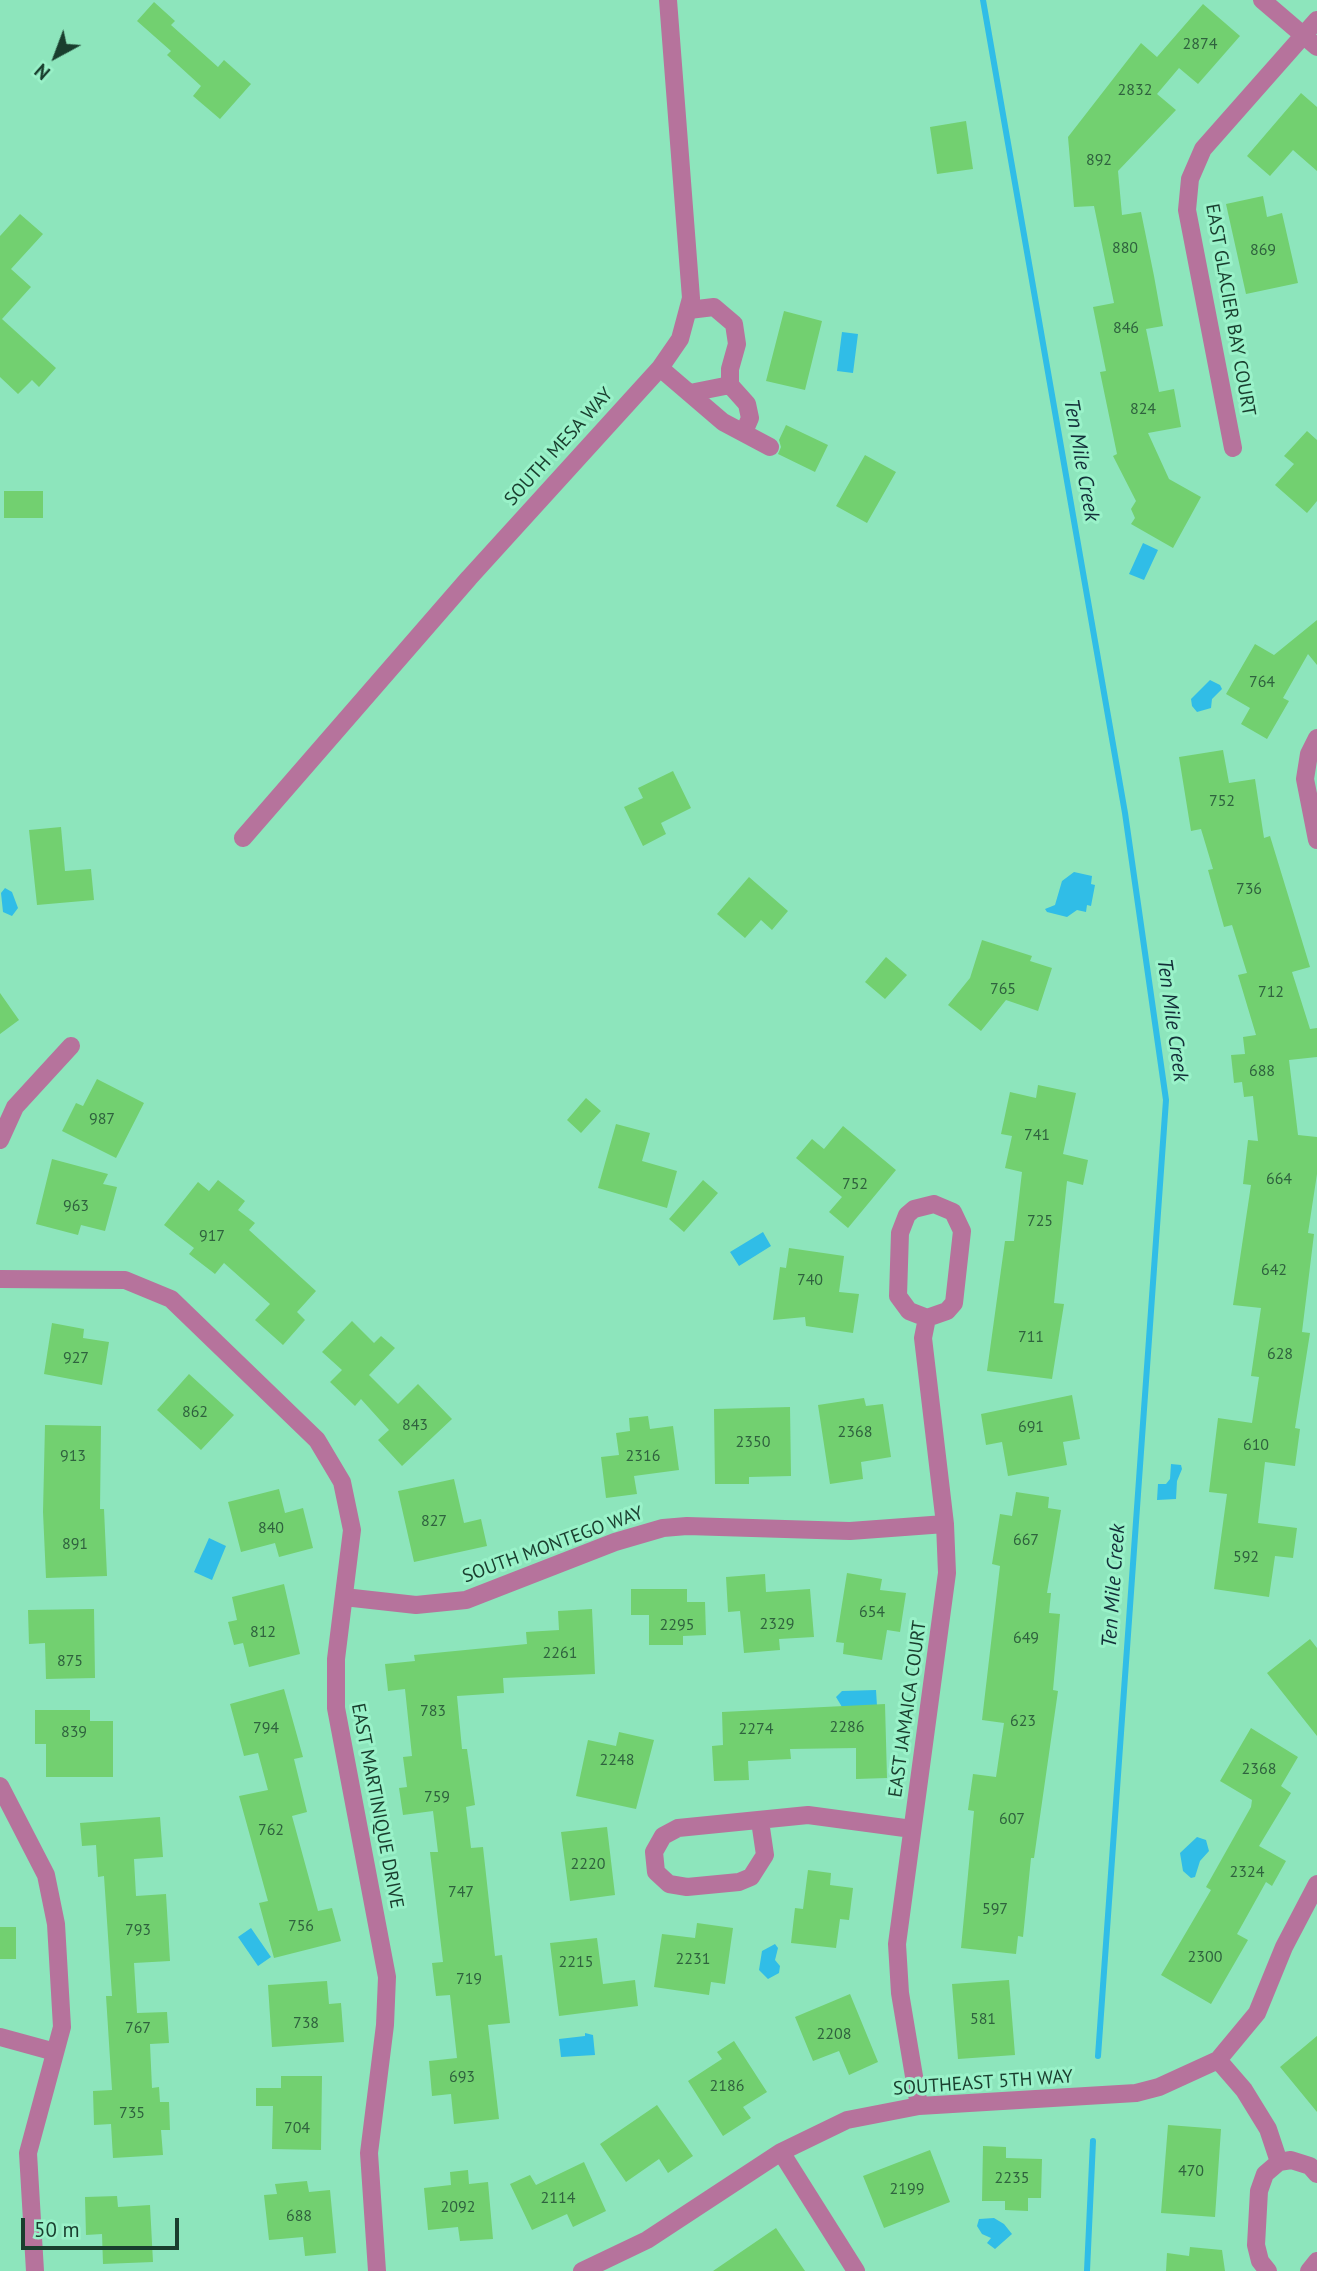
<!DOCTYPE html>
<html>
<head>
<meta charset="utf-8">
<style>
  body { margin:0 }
  #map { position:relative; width:1317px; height:2271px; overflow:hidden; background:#8de5bc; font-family:"PT Sans",sans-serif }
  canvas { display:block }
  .north { position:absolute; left:21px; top:21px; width:70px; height:70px; -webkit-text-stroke:5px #9af2c9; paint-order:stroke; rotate:221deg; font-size:19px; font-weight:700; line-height:28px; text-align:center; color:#193e2e }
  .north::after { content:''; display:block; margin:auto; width:24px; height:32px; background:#193e2e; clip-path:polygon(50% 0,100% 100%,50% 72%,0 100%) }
  .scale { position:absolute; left:21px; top:2218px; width:158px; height:32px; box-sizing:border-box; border:4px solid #193e2e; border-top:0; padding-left:9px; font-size:21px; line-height:24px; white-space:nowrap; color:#193e2e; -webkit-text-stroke:5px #9af2c9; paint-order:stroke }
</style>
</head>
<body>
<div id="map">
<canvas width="1317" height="2271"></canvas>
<div class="north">N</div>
<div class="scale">50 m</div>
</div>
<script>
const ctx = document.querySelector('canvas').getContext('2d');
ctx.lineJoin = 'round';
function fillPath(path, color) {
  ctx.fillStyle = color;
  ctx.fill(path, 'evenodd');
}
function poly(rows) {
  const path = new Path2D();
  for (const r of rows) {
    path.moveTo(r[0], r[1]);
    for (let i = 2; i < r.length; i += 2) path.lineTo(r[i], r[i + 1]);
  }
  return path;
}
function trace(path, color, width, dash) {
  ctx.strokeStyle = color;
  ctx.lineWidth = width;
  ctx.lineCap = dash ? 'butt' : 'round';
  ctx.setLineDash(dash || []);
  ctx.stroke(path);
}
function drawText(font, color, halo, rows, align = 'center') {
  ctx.font = font + ' "PT Sans",sans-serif';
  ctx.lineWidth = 6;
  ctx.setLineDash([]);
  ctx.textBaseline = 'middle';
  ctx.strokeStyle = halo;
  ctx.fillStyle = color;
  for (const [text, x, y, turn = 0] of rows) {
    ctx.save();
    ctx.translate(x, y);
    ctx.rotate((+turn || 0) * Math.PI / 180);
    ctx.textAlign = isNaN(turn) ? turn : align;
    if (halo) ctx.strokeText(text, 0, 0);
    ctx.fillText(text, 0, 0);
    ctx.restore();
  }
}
fillPath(poly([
  [842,332,858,334,853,373,837,371],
  [1143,543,1158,550,1144,580,1129,574],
  [1210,680,1220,685,1222,689,1212,699,1211,708,1197,712,1192,706,1191,699],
  [1074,872,1092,876,1091,884,1095,885,1091,906,1087,905,1086,912,1077,910,1067,917,1047,912,1045,909,1055,905,1062,881],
  [5,888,12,892,18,908,12,916,3,912,1,893],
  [763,1232,771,1246,739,1266,730,1252],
  [1171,1464,1181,1465,1182,1469,1177,1481,1176,1499,1157,1500,1158,1484,1166,1484,1170,1479],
  [209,1538,226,1546,212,1580,194,1572],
  [876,1690,877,1706,842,1707,836,1697,842,1691],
  [1197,1837,1206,1840,1209,1851,1200,1861,1195,1877,1191,1878,1183,1871,1180,1853],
  [251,1928,271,1957,258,1966,238,1937],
  [775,1944,778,1948,775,1960,780,1966,779,1973,768,1979,759,1970,762,1951],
  [585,2033,593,2035,595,2055,561,2057,559,2039,585,2036],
  [994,2218,1004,2224,1012,2234,995,2249,987,2243,991,2238,982,2234,977,2226,979,2219]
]), '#30bde7');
trace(poly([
  [983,0,1125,813,1166,1100,1098,2056],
  [1087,2271,1093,2141]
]), '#30bde7', 6);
fillPath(poly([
  [154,2,175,21,171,25,218,67,224,60,251,84,220,119,193,96,201,86,167,55,171,51,137,21],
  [1203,4,1240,36,1198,84,1179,68,1157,94,1176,110,1118,171,1122,215,1141,212,1154,276,1163,326,1146,329,1159,392,1174,389,1181,427,1148,433,1169,479,1201,497,1173,548,1131,524,1135,518,1131,509,1136,501,1113,456,1117,454,1100,372,1106,371,1093,307,1114,303,1094,206,1074,207,1068,137,1141,43,1157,57],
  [1301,93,1317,107,1317,171,1293,150,1270,176,1247,156],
  [966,121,973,169,937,174,930,127],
  [1263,196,1267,217,1282,213,1298,283,1246,294,1226,204],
  [20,214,43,234,11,269,31,287,2,319,56,368,39,387,32,380,18,394,0,377,0,236],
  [784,311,822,321,805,390,766,381],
  [786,425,828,445,815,472,778,454,781,447,779,440],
  [1307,431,1317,440,1317,501,1307,513,1275,485,1294,464,1284,456],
  [865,455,896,472,867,523,836,506],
  [4,491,43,491,43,518,4,518],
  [1317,620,1317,665,1308,654,1283,698,1289,701,1267,739,1241,724,1250,708,1226,694,1255,644,1274,655],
  [1223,750,1229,783,1255,779,1264,838,1270,836,1310,967,1292,972,1310,1029,1317,1028,1317,1057,1289,1060,1298,1135,1317,1137,1317,1174,1308,1233,1314,1234,1302,1332,1310,1333,1295,1428,1300,1429,1295,1466,1265,1462,1258,1523,1297,1528,1293,1558,1275,1556,1269,1597,1214,1589,1227,1494,1209,1492,1218,1418,1252,1423,1259,1377,1251,1376,1261,1308,1233,1305,1251,1185,1243,1184,1248,1140,1258,1141,1253,1096,1244,1097,1242,1082,1234,1083,1231,1055,1245,1054,1243,1037,1256,1035,1238,975,1247,973,1232,925,1224,927,1208,870,1213,869,1201,829,1191,831,1179,757],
  [673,771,691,808,661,823,666,834,643,846,624,807,643,798,638,788],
  [61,827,65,871,91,869,94,900,37,905,29,830],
  [749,877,788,911,772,930,761,920,745,938,717,914],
  [982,940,1032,956,1030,961,1052,968,1038,1011,1006,1000,981,1031,948,1005,970,978],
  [886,957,907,975,885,999,865,982],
  [0,993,19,1020,0,1034],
  [97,1079,144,1103,116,1158,62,1131,76,1103,83,1106],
  [1038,1085,1076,1093,1063,1154,1088,1160,1083,1185,1067,1181,1054,1303,1064,1304,1052,1379,987,1371,1005,1241,1014,1241,1022,1172,1005,1168,1012,1136,1001,1134,1010,1092,1036,1098],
  [586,1098,601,1111,581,1133,567,1120],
  [616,1124,650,1133,642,1161,677,1171,667,1208,598,1188],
  [843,1126,896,1170,848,1228,829,1212,842,1197,796,1158,812,1139,824,1149],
  [52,1159,108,1174,103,1184,117,1187,105,1231,81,1225,78,1235,36,1224],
  [218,1180,245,1201,238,1210,255,1223,249,1230,316,1291,297,1312,305,1320,283,1345,255,1320,270,1304,224,1263,215,1274,189,1254,194,1248,164,1225,198,1182,209,1191],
  [703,1180,718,1193,684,1232,669,1219],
  [789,1248,844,1256,839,1292,859,1294,853,1333,806,1326,805,1317,773,1320,780,1267,786,1268],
  [352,1321,374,1343,381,1336,395,1348,369,1375,398,1404,418,1384,452,1419,402,1466,378,1440,389,1430,361,1399,355,1406,330,1382,342,1370,322,1352],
  [52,1323,84,1329,83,1338,109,1342,102,1385,44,1374],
  [189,1374,234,1415,201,1450,157,1410],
  [1072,1395,1080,1439,1063,1442,1067,1465,1008,1476,1002,1442,986,1445,981,1414],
  [864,1398,866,1406,883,1404,891,1457,861,1462,863,1479,830,1484,818,1405],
  [790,1407,791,1476,749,1477,749,1484,715,1484,714,1409],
  [648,1416,650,1429,673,1426,679,1470,634,1476,637,1494,606,1498,601,1457,619,1455,616,1433,630,1431,629,1418],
  [45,1425,101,1426,100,1509,104,1509,107,1576,46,1578,43,1512],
  [454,1479,464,1523,481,1519,487,1546,414,1562,398,1491],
  [279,1489,285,1513,303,1508,313,1548,279,1557,275,1543,241,1552,228,1502],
  [1016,1492,1049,1497,1048,1508,1061,1510,1047,1593,1051,1593,1049,1613,1060,1614,1053,1690,1058,1691,1034,1858,1031,1858,1023,1937,1018,1936,1016,1954,961,1948,974,1811,968,1810,973,1774,996,1777,1004,1723,982,1720,1000,1566,992,1564,1000,1514,1012,1516],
  [847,1573,882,1579,880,1590,906,1593,900,1632,887,1630,882,1660,843,1654,844,1643,836,1642],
  [765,1574,766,1592,810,1589,814,1637,779,1639,780,1650,744,1653,740,1611,728,1612,726,1577],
  [284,1584,300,1654,249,1667,243,1643,234,1645,228,1622,237,1620,232,1597],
  [631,1589,687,1589,687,1602,705,1602,706,1635,683,1636,683,1645,649,1645,649,1615,631,1615],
  [94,1609,95,1678,46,1679,45,1643,29,1644,28,1610],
  [592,1609,595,1674,503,1678,504,1693,457,1696,462,1749,467,1749,475,1805,466,1807,471,1848,483,1847,495,1956,502,1955,510,2023,488,2025,499,2119,454,2124,451,2094,432,2096,429,2061,457,2058,450,1995,436,1996,432,1963,443,1962,430,1852,438,1852,433,1811,403,1815,399,1788,407,1787,403,1757,412,1756,405,1689,388,1691,385,1664,415,1661,414,1655,527,1644,526,1632,559,1630,558,1611],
  [1310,1639,1317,1648,1317,1736,1267,1673],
  [284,1689,303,1757,294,1759,307,1812,292,1816,318,1911,332,1908,341,1941,274,1958,259,1903,268,1901,239,1796,268,1790,258,1753,244,1756,230,1704],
  [885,1704,887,1778,856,1779,856,1748,790,1749,791,1759,748,1761,749,1780,714,1781,712,1746,723,1745,722,1712],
  [35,1710,90,1710,90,1721,113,1721,113,1777,46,1777,46,1744,35,1744],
  [1251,1728,1298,1757,1281,1786,1291,1793,1259,1846,1286,1861,1272,1886,1266,1882,1237,1934,1248,1940,1211,2004,1161,1975,1211,1890,1206,1887,1251,1807,1252,1800,1220,1781],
  [619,1732,654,1740,636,1809,576,1796,588,1740,616,1746],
  [160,1817,163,1857,134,1859,136,1896,166,1894,170,1961,134,1963,137,2013,167,2012,169,2043,150,2044,152,2088,159,2087,160,2102,169,2102,170,2130,161,2130,163,2155,113,2158,111,2124,94,2125,93,2091,112,2090,106,1996,112,1996,104,1876,98,1877,96,1845,82,1846,80,1823],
  [607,1827,615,1895,570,1901,561,1832],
  [808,1870,831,1873,830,1885,853,1888,849,1920,840,1919,836,1948,791,1943,795,1908,803,1909],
  [697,1923,733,1928,725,1984,711,1982,709,1995,654,1987,662,1934,695,1938],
  [0,1927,16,1927,16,1959,0,1959],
  [597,1938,603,1984,635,1980,638,2006,559,2016,550,1943],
  [1009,1980,1015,2055,958,2059,952,1984],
  [327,1981,329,2004,341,2003,344,2042,272,2047,268,1985],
  [850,1994,878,2062,849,2075,839,2051,813,2061,795,2017],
  [1317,2036,1317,2112,1280,2067],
  [734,2041,767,2092,743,2107,751,2118,723,2136,688,2081,722,2059,717,2052],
  [281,2076,322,2076,321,2150,272,2149,273,2106,256,2106,256,2088,281,2088],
  [657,2105,693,2156,668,2173,659,2159,626,2182,600,2144],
  [1168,2125,1221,2129,1215,2217,1161,2213],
  [983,2146,1006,2147,1006,2158,1042,2159,1041,2198,1028,2198,1028,2211,1005,2210,1005,2201,982,2201],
  [930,2150,950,2202,884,2228,863,2176],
  [584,2162,606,2211,573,2227,567,2214,532,2230,510,2184,530,2175,536,2185],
  [468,2170,469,2184,488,2182,493,2239,460,2241,458,2227,428,2230,424,2188,451,2185,450,2172],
  [307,2181,309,2192,330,2190,336,2253,305,2256,303,2237,269,2240,264,2195,277,2194,275,2184],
  [117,2196,118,2207,150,2205,153,2262,103,2264,102,2234,86,2235,85,2197],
  [776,2228,805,2271,713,2271],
  [1190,2247,1222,2250,1225,2271,1166,2271,1167,2253,1189,2256]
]), '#72d070');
trace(poly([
  [1262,0,1317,47],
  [689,310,714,307,734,324,737,344,730,369,730,385,747,404,750,418,744,432],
  [660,368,723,422,770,447],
  [690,393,730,385],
  [1233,448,1187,210,1190,179,1203,149,1317,20],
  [1317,738,1309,754,1305,779,1317,840],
  [243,838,469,578,660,368,680,339,691,298,668,0],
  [0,1140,15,1107,71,1046],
  [934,1204,953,1212,962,1231,954,1303,947,1311,927,1318,909,1311,898,1296,900,1233,907,1215,914,1209,934,1204],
  [0,1279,125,1280,171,1299,317,1440,342,1482,352,1530,336,1659,336,1708,387,1977,385,2025,369,2153,377,2271],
  [344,1597,416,1605,466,1600,615,1542,663,1528,687,1526,850,1531,945,1524],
  [0,1786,46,1875,56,1924,62,2027,28,2153,35,2271],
  [760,1821,765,1855,751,1877,739,1882,687,1887,669,1884,656,1872,654,1852,663,1836,678,1828,808,1815,912,1829],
  [0,2037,55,2052],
  [1218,2060,1244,2090,1268,2129,1279,2162],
  [919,2106,900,1993,897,1944,947,1573,945,1524,923,1338,927,1318],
  [781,2152,856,2271],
  [582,2271,647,2240,781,2152,847,2120,919,2106,1136,2093,1159,2087,1218,2060,1257,2013,1284,1947,1317,1884],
  [1268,2271,1260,2261,1256,2245,1259,2191,1265,2174,1279,2162,1291,2160,1310,2166,1317,2174],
  [1309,2271,1317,2261]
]), '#b6739c', 18);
drawText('16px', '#2f623e', null, [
  ["2874",1200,44],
  ["2832",1135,90],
  ["892",1099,160],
  ["880",1125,248],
  ["869",1263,250],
  ["846",1126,328],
  ["824",1143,409],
  ["764",1262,682],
  ["752",1222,801],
  ["736",1249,889],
  ["765",1003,989],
  ["712",1271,992],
  ["688",1262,1071],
  ["987",102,1119],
  ["741",1037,1135],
  ["664",1279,1179],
  ["752",855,1184],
  ["963",76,1206],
  ["725",1040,1221],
  ["917",212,1236],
  ["642",1274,1270],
  ["740",810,1280],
  ["711",1031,1337],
  ["628",1280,1354],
  ["927",76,1358],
  ["862",195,1412],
  ["843",415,1425],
  ["691",1031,1427],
  ["2368",855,1432],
  ["2350",753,1442],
  ["610",1256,1445],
  ["913",73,1456],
  ["2316",643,1456],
  ["827",434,1521],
  ["840",271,1528],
  ["667",1026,1540],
  ["891",75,1544],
  ["592",1246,1557],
  ["654",872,1612],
  ["2329",777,1624],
  ["2295",677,1625],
  ["812",263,1632],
  ["649",1026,1638],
  ["2261",560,1653],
  ["875",70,1661],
  ["783",433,1711],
  ["623",1023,1721],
  ["2286",847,1727],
  ["794",266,1728],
  ["2274",756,1729],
  ["839",74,1732],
  ["2248",617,1760],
  ["2368",1259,1769],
  ["759",437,1797],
  ["607",1012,1819],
  ["762",271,1830],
  ["2220",588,1864],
  ["2324",1247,1872],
  ["747",461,1892],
  ["597",995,1909],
  ["756",301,1926],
  ["793",138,1930],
  ["2300",1205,1957],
  ["2231",693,1959],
  ["2215",576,1962],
  ["719",469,1979],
  ["581",983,2019],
  ["738",306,2023],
  ["767",138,2028],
  ["2208",834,2034],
  ["693",462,2077],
  ["2186",727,2086],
  ["735",132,2113],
  ["704",297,2128],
  ["470",1191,2171],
  ["2235",1012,2178],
  ["2199",907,2189],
  ["2114",558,2198],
  ["2092",458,2207],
  ["688",299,2216]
]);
drawText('19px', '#193e2e', '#9af2c9', [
  ["EAST GLACIER BAY COURT",1230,310,80],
  ["SOUTH MESA WAY",559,447,-48],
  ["SOUTH MONTEGO WAY",553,1545,-20],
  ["EAST JAMAICA COURT",908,1709,-82],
  ["EAST MARTINIQUE DRIVE",377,1806,79],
  ["SOUTHEAST 5TH WAY",983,2083,-4]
]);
drawText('italic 21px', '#132f39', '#9af2c9', [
  ["Ten Mile Creek",1081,460,80],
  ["Ten Mile Creek",1172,1020,82],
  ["Ten Mile Creek",1114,1586,-86]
]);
</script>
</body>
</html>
